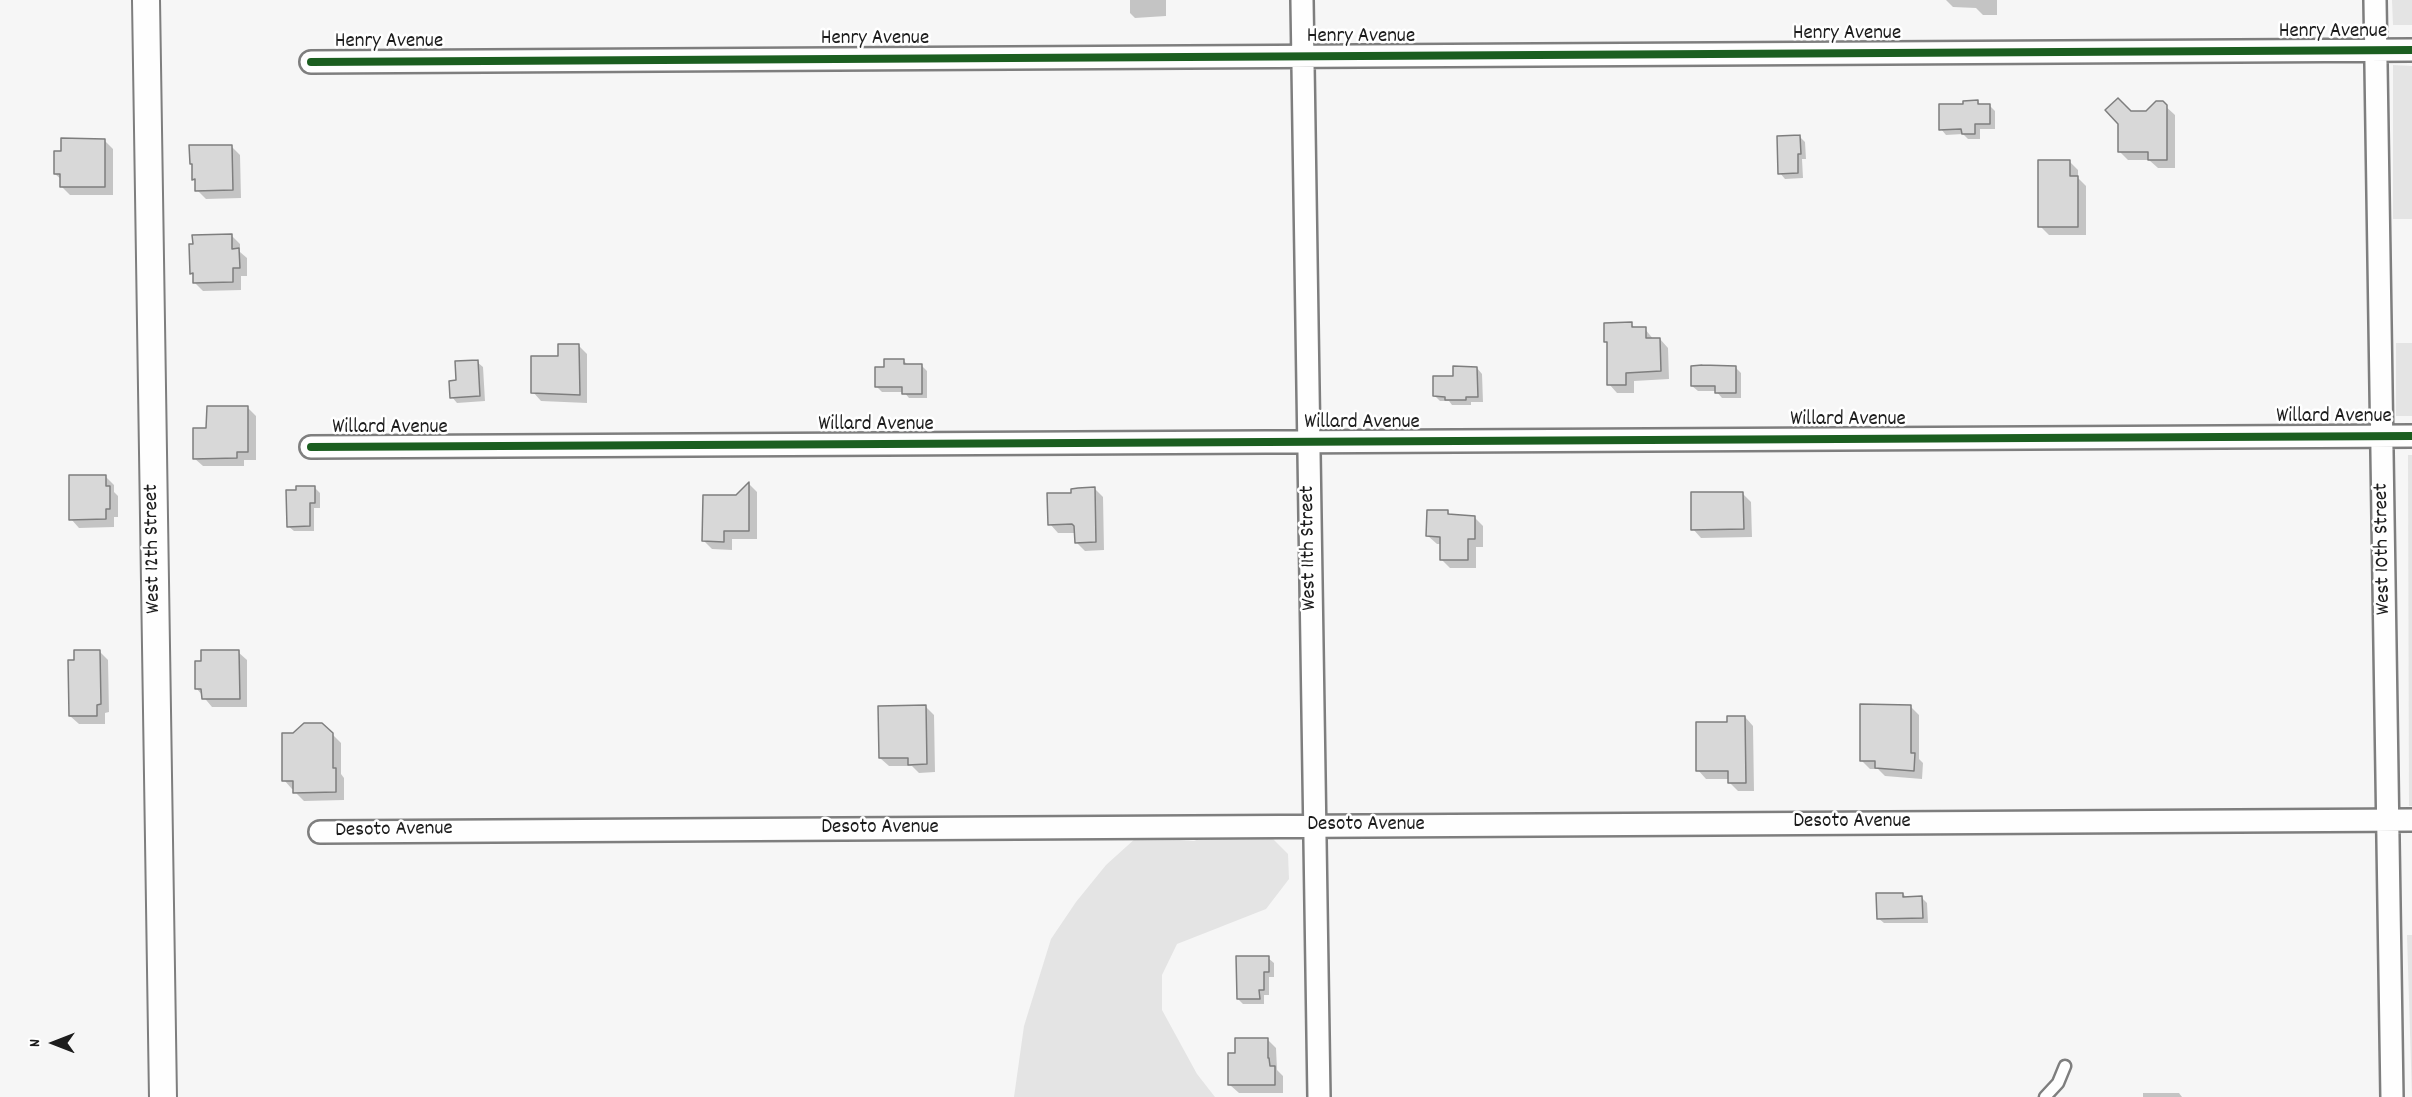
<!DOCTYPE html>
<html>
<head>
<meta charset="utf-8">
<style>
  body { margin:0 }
  #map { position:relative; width:2412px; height:1097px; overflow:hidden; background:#f6f6f6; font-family:Dekko,sans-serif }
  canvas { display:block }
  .north { position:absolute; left:24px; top:1013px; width:60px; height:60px; -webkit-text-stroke:4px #fff; paint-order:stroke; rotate:270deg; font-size:16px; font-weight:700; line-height:24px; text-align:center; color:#1c1c1c }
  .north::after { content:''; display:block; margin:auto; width:21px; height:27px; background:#1c1c1c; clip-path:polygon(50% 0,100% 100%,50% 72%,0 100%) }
</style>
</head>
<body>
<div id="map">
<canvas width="2412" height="1097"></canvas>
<div class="north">N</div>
</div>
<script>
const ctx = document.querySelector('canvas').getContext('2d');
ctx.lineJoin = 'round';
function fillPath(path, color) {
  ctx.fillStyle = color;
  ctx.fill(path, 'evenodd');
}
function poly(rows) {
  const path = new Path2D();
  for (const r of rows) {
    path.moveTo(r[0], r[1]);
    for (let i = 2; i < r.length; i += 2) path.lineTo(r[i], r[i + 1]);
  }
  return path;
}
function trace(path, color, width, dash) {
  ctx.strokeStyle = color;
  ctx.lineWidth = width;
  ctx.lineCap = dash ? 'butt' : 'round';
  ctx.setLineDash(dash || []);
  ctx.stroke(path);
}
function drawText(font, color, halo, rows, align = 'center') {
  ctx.font = font + ' Dekko,sans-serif';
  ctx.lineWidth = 5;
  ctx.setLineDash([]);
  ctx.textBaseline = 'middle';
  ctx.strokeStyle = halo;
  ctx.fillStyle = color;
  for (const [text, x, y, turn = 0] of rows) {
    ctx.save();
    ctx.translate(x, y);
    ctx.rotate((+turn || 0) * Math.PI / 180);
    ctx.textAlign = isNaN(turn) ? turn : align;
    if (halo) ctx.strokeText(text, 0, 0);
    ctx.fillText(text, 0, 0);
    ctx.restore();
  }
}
fillPath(poly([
  [2392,0,2412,0,2412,25,2393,25],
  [2393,65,2412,66,2412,219,2393,219],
  [2396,343,2412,343,2412,416,2396,416],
  [2408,455,2412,455,2412,806,2409,806],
  [1213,833,1267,833,1288,854,1289,879,1266,909,1177,944,1162,975,1162,1010,1197,1074,1215,1097,1014,1097,1024,1026,1051,939,1076,902,1106,865,1137,837,1194,841],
  [2407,935,2412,935,2412,1097]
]), '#e4e4e4');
fillPath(poly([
  [1130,0,1166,0,1166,16,1135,18,1130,13],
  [1946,0,1997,0,1997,15,1983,15,1976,8,1953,7],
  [1978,102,1981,105,1989,105,1995,111,1995,129,1980,129,1980,139,1968,139,1963,134,1946,135,1941,129,1964,105],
  [2162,103,2175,115,2175,168,2158,168,2149,160,2128,160,2119,151,2131,113,2146,113],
  [1800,137,1805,142,1806,159,1802,159,1803,178,1785,179,1780,173],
  [104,140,113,149,113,195,70,195,62,187,62,180,55,174],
  [231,146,240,155,241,198,206,199,197,190,197,182,194,179],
  [2069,161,2078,170,2078,178,2086,186,2086,235,2049,235,2040,226],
  [231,235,240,244,240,252,247,258,247,276,241,276,241,290,203,291,195,283,195,277,191,273],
  [1631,324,1636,329,1645,329,1654,340,1660,339,1668,348,1669,379,1634,381,1634,393,1617,393,1609,384,1608,344,1606,341],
  [579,346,587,354,587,403,541,401,533,392,559,357],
  [904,361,909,366,922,366,927,371,927,398,909,398,904,392,882,392,876,386,885,369],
  [477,362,483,367,485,401,457,403,452,397,457,382],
  [1477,368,1482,374,1483,402,1471,402,1471,405,1452,405,1449,401,1440,401,1435,396],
  [1736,368,1741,373,1741,398,1722,398,1716,391,1698,391,1692,386],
  [247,407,256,416,256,460,244,460,244,466,203,466,194,458,207,430],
  [105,476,114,485,114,492,118,496,118,517,114,517,114,527,79,528,71,519],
  [749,484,757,492,757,539,732,539,732,550,712,549,704,541],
  [314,487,320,493,320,508,314,508,314,531,294,531,288,526,298,491],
  [1095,489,1103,497,1104,550,1085,551,1076,542,1076,533,1058,533,1050,524],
  [1742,493,1751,502,1752,537,1701,538,1693,529],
  [1448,512,1452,516,1475,518,1483,526,1483,547,1476,547,1476,568,1450,568,1441,559,1442,544,1437,544,1428,536],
  [100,652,108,660,109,712,105,713,105,724,79,724,70,716],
  [238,652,247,660,247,707,212,707,197,689],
  [925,706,934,715,935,772,919,773,912,766,889,766,880,758],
  [1910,706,1919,715,1919,759,1923,763,1922,779,1885,776,1878,769,1870,769,1861,760],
  [1745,717,1753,726,1754,791,1738,791,1730,783,1730,779,1706,779,1698,770,1729,723],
  [322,724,341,743,341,774,344,778,344,800,304,801,295,792,295,789,292,789,284,780,293,735],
  [1903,894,1907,898,1922,898,1927,903,1928,923,1884,923,1878,918],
  [1268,958,1274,963,1274,977,1269,977,1269,995,1264,995,1264,1004,1243,1004,1238,999],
  [1267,1039,1276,1048,1277,1070,1283,1076,1283,1093,1239,1093,1230,1085,1237,1054],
  [2143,1093,2179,1093,2182,1097,2143,1097]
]), '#0003');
const building = poly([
  [2118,98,2131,111,2146,111,2156,101,2163,101,2167,105,2167,160,2148,160,2148,152,2118,152,2118,124,2105,110,2118,98],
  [1978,100,1978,104,1990,104,1990,124,1975,124,1975,134,1962,134,1961,129,1939,130,1939,104,1963,104,1963,101,1978,100],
  [1800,135,1801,154,1798,154,1798,173,1778,174,1777,136,1800,135],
  [61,138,105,139,105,187,60,187,60,174,54,174,54,151,61,151,61,138],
  [189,145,232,145,233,190,195,191,195,179,192,180,192,164,190,164,189,145],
  [2038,160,2070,160,2070,176,2078,176,2078,227,2038,227,2038,160],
  [232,234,232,249,239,248,240,268,233,268,233,282,193,283,193,273,190,274,189,244,193,244,192,235,232,234],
  [1632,322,1632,327,1646,327,1646,338,1660,338,1661,371,1626,373,1626,385,1607,385,1607,342,1604,342,1604,323,1632,322],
  [558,344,579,344,580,395,531,393,531,356,558,356,558,344],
  [884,359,904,359,904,364,922,364,922,394,902,394,902,387,875,387,875,367,884,367,884,359],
  [478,360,480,396,450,398,449,381,456,380,455,361,478,360],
  [1702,365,1736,366,1736,393,1715,393,1715,386,1691,386,1691,366,1702,365],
  [1453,366,1477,367,1478,397,1466,397,1466,400,1445,400,1445,397,1433,396,1433,376,1453,376,1453,366],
  [207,406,248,406,248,452,237,452,237,458,193,459,193,428,206,428,207,406],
  [69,475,106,475,106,486,110,486,110,509,106,509,106,519,69,520,69,475],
  [749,482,749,531,724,531,724,542,702,541,703,495,736,495,749,482],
  [296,486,315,486,315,503,310,503,310,526,287,527,286,490,296,490,296,486],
  [1095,487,1096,542,1075,543,1074,526,1072,524,1048,525,1047,493,1071,493,1071,489,1078,488,1095,487],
  [1691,492,1743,492,1744,529,1691,530,1691,492],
  [1427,510,1448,510,1448,514,1475,516,1475,539,1468,539,1468,560,1440,560,1440,537,1426,536,1427,510],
  [74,650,100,650,101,704,97,705,97,716,69,716,68,660,74,660,74,650],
  [201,650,239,650,240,699,202,699,201,689,195,689,195,661,201,661,201,650],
  [1860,704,1911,705,1911,753,1915,753,1914,771,1875,768,1875,761,1860,761,1860,704],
  [926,705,927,764,908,765,908,758,879,758,878,706,926,705],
  [1727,716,1745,716,1746,783,1728,783,1728,771,1696,771,1696,722,1727,722,1727,716],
  [304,723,322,723,333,733,333,768,336,768,336,792,293,793,293,781,282,781,282,733,293,733,304,723],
  [1876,893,1903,893,1903,897,1922,896,1923,918,1877,919,1876,893],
  [1236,956,1269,956,1269,972,1264,972,1264,990,1259,990,1260,999,1237,999,1236,956],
  [1235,1038,1268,1038,1268,1058,1269,1058,1270,1066,1275,1066,1275,1085,1228,1085,1228,1053,1235,1053,1235,1038]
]);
fillPath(building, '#d8d8d8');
trace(building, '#7e7e7e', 1.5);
const service = poly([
  [2045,1097,2058,1083,2065,1066]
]);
const minor = poly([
  [1302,0,1319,1097],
  [2375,0,2392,1097],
  [311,62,2412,50],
  [311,447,2412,436],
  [320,832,2412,820]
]);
const tertiary = poly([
  [146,0,163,1097]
]);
trace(service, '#7e7e7e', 15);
trace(minor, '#7e7e7e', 26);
trace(tertiary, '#7e7e7e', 30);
trace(service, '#fefefe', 10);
trace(minor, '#fefefe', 21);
trace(tertiary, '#fefefe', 26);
trace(poly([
  [311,62,2412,50],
  [311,447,2412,436]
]), '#1b5e20', 8);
drawText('21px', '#1c1c1c', '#fff', [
  ["Henry Avenue",2333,33],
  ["Henry Avenue",1847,35],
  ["Henry Avenue",1361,38],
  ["Henry Avenue",875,40],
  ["Henry Avenue",389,43],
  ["Willard Avenue",2334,418],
  ["Willard Avenue",1848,421],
  ["Willard Avenue",1362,424],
  ["Willard Avenue",876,426],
  ["Willard Avenue",390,429],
  ["West 11th Street",1310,548,-91],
  ["West 12th Street",154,549,-91],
  ["West 10th Street",2384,549,-91],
  ["Desoto Avenue",1852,823],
  ["Desoto Avenue",1366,826],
  ["Desoto Avenue",880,829],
  ["Desoto Avenue",394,831,-1]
]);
</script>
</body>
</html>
